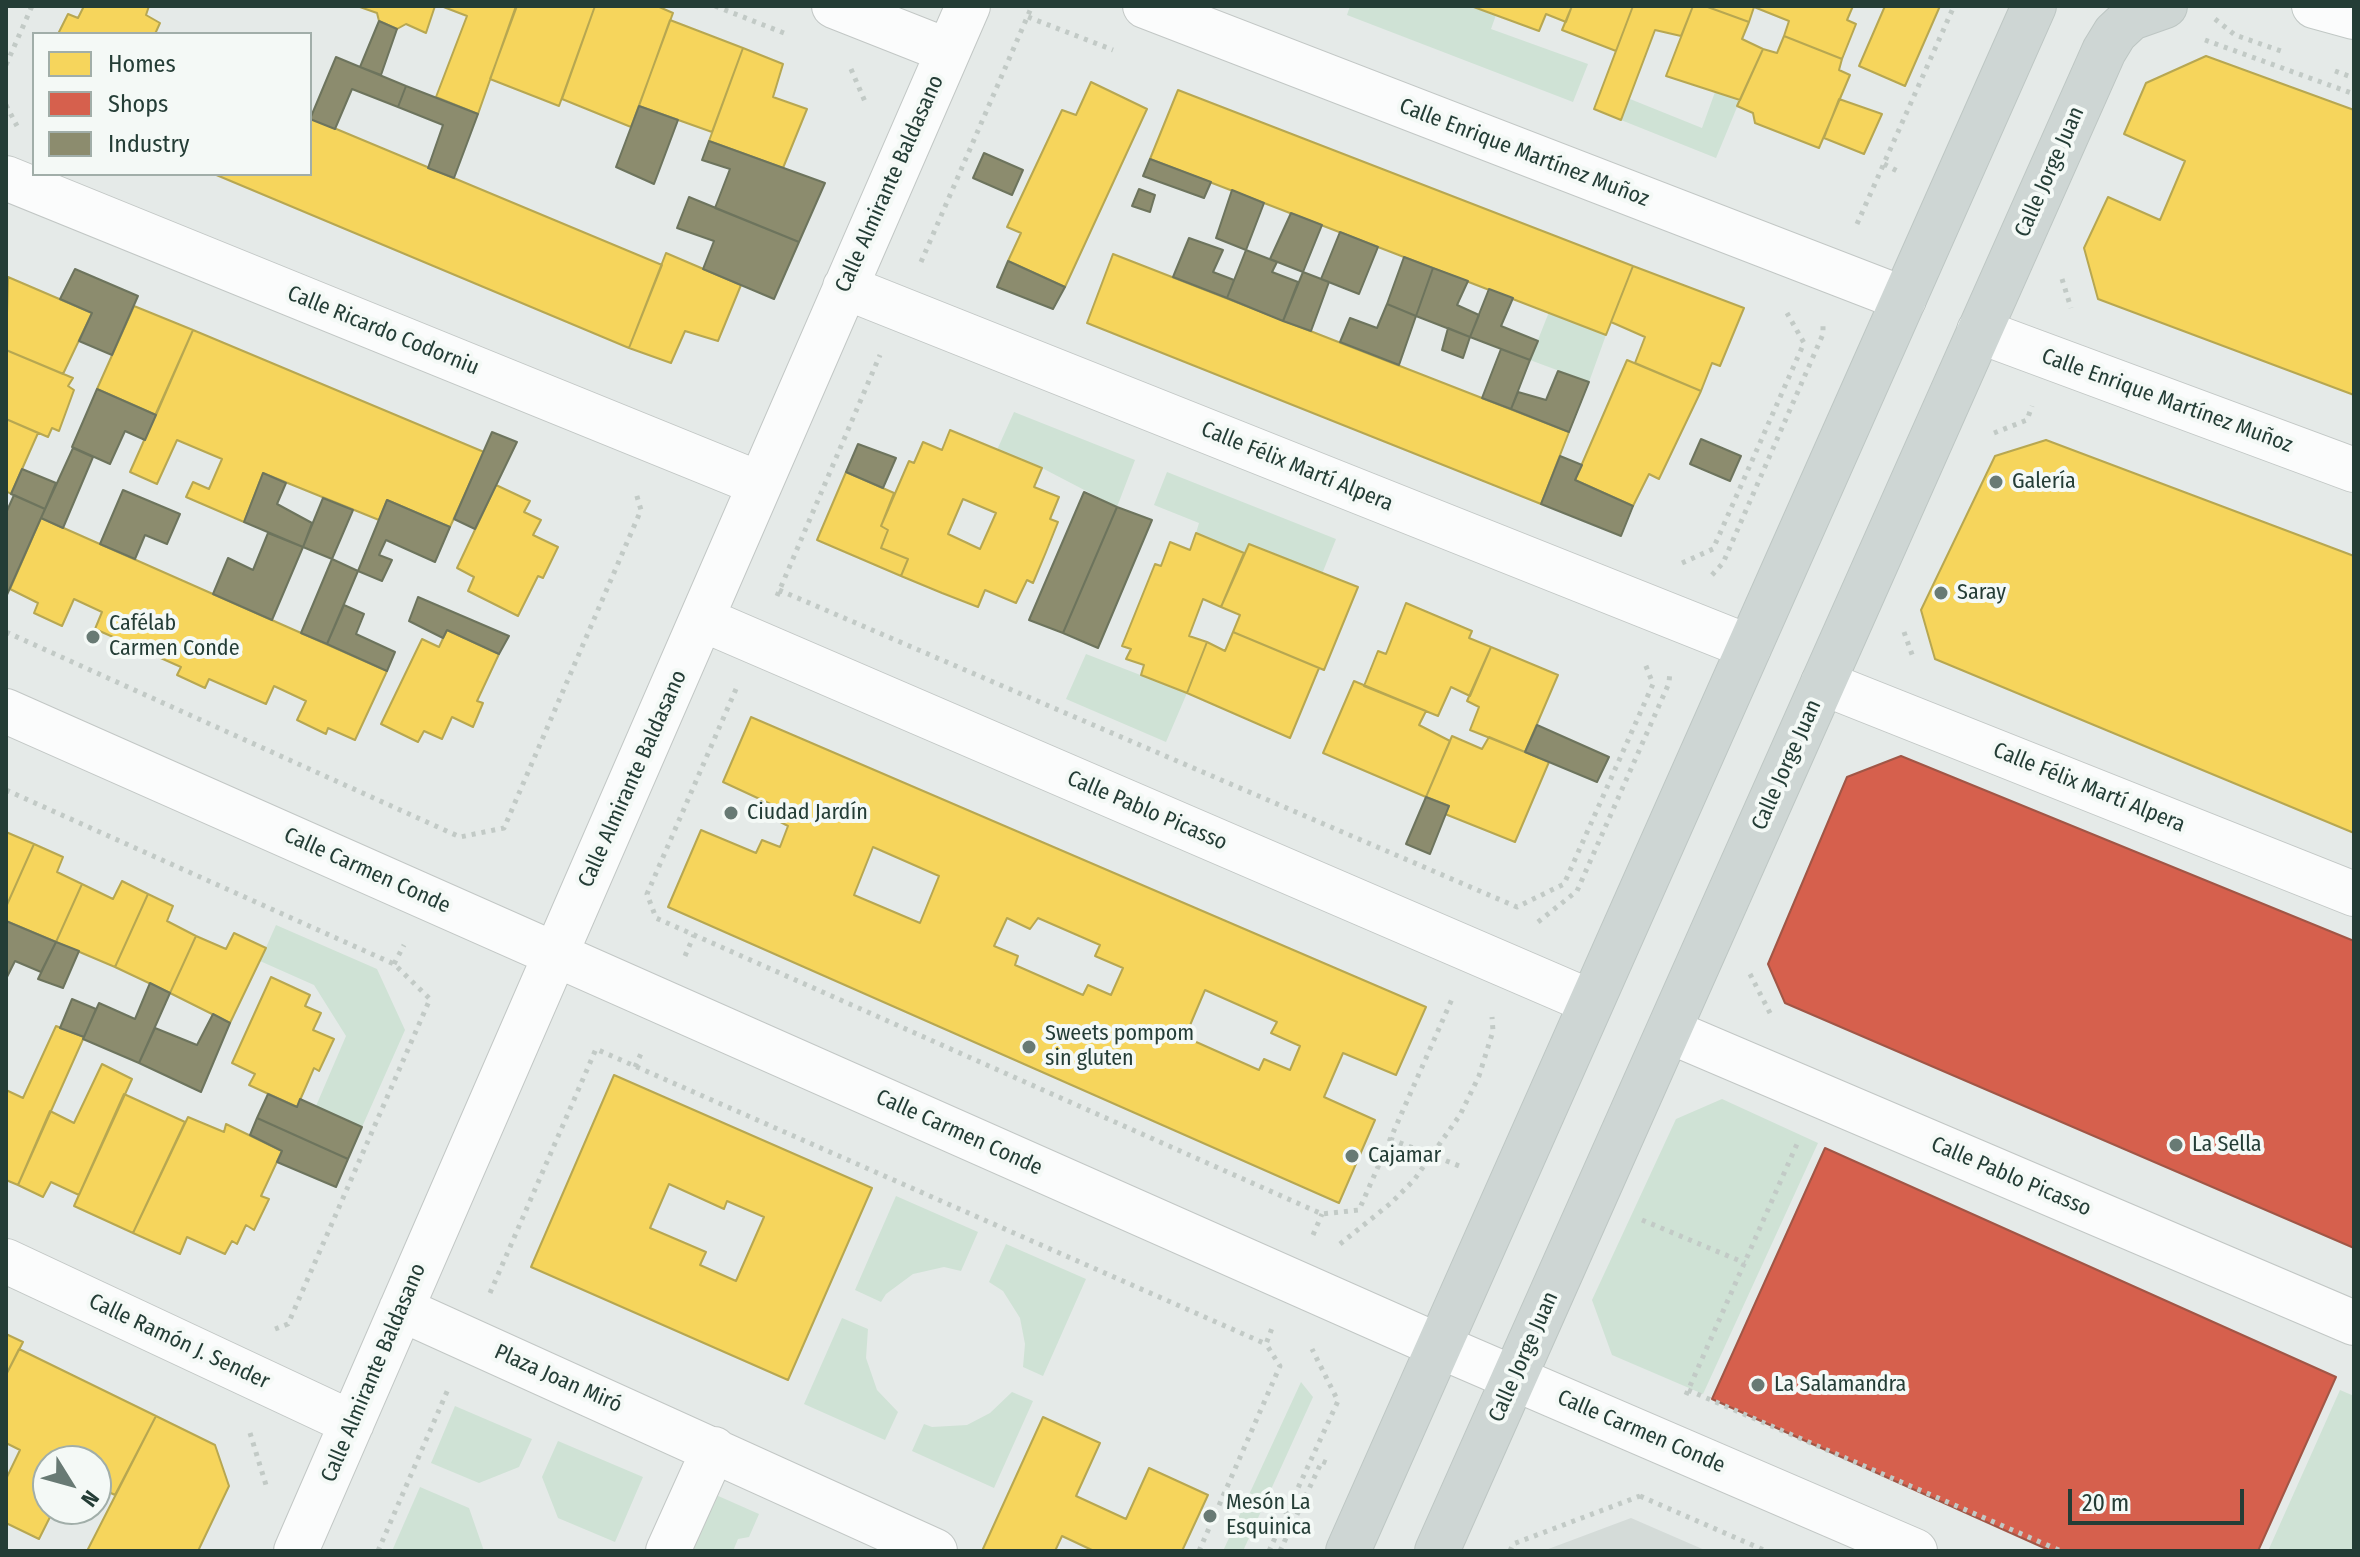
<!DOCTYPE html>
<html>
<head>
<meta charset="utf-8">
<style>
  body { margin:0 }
  #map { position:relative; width:2360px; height:1557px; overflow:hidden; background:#e5eae8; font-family:"Fira Sans Condensed",sans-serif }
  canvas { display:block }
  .frame { position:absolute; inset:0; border:8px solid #243d36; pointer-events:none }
  .legend { position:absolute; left:32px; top:32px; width:280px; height:144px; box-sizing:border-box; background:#f4f9f6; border:2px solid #a1aea9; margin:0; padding:10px 14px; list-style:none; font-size:24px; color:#243d36 }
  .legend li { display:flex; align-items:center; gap:16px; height:40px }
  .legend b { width:40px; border:2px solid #a1aea9 }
  .north { position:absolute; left:32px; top:1445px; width:80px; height:80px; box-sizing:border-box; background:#f4f9f6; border:2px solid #a1aea9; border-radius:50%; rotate:127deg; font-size:22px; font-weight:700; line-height:32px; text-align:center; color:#243d36 }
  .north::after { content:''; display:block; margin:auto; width:28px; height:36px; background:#687a74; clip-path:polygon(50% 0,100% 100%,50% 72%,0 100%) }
  .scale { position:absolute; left:2068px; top:1489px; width:176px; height:36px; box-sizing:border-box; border:4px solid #243d36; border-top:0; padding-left:10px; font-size:24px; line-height:28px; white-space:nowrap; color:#243d36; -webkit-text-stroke:6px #f4f9f6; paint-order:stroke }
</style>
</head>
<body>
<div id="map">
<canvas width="2360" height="1557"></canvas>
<div class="frame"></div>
<ul class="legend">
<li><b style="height:22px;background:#f6d55c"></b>Homes</li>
<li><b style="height:22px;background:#d6604d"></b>Shops</li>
<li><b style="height:22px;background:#8c8c6e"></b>Industry</li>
</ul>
<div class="north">N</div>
<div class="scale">20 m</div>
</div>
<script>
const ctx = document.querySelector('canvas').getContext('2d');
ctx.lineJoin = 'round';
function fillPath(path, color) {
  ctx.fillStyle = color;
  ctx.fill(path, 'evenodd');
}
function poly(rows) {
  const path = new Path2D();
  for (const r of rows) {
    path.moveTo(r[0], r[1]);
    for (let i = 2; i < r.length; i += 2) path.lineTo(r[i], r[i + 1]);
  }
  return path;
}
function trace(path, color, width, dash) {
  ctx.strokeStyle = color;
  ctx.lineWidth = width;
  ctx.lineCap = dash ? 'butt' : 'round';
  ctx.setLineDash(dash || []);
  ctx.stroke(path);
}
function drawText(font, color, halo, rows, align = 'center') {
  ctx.font = font + ' "Fira Sans Condensed",sans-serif';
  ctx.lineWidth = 8;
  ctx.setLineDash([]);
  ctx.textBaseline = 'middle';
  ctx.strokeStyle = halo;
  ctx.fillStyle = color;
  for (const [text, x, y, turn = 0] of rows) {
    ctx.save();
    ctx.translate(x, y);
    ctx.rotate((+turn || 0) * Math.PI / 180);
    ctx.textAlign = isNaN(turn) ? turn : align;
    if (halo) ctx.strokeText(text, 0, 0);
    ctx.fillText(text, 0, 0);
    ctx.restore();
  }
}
fillPath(poly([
  [1631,1518,1707,1551,1543,1551]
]), '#d4dbd8');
fillPath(poly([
  [1350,6,1471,6,1496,15,1491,29,1588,64,1573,102,1347,15],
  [1715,92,1740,100,1716,158,1621,120,1630,99,1702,128],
  [1549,312,1606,335,1589,382,1530,360],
  [1014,412,1135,460,1117,507,1042,468,997,450],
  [1167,472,1336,539,1322,574,1250,544,1244,553,1196,533,1199,523,1154,505],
  [1086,654,1187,693,1166,742,1066,699],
  [276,925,377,969,405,1030,362,1127,316,1106,346,1036,314,985,260,961],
  [1722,1099,1818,1143,1703,1394,1612,1355,1592,1300,1676,1119],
  [896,1196,978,1232,961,1271,944,1267,913,1274,886,1294,881,1302,855,1290],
  [1006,1244,1086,1279,1043,1376,1023,1367,1025,1344,1020,1318,1003,1291,989,1282],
  [842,1318,868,1329,866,1358,877,1390,898,1412,885,1440,804,1404],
  [1301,1382,1313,1397,1243,1551,1223,1551],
  [2340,1390,2354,1396,2354,1551,2268,1551],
  [1012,1392,1033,1401,994,1488,912,1451,924,1424,932,1427,967,1425,990,1413],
  [455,1406,532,1439,519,1467,479,1483,431,1463],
  [558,1441,643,1477,615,1542,558,1518,542,1477],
  [420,1487,469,1508,484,1551,392,1551],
  [716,1495,759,1514,749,1537,738,1539,733,1551,692,1551]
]), '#cfe2d5');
const homes = poly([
  [84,6,149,6,146,15,160,23,155,34,58,34,68,14,78,18,84,6],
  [357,6,435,6,426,33,406,24,397,29,379,21,377,13,357,6],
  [441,6,516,6,478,114,436,97,467,16,441,6],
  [517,6,595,6,559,106,490,79,517,6],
  [595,6,657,6,673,13,631,127,562,99,595,6],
  [1471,6,1572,6,1566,22,1546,14,1539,31,1471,6],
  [1572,6,1633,6,1616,51,1562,30,1572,6],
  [1633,6,1693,6,1681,36,1655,30,1621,120,1594,109,1633,6],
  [1693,6,1705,6,1749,22,1742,39,1763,49,1740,100,1666,76,1693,6],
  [1705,6,1853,6,1847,20,1856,24,1842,59,1784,36,1789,21,1754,7,1749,22,1705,6],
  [1885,6,1940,6,1905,86,1859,66,1885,6],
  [670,20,743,48,712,132,639,106,670,20],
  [1784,36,1842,59,1839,70,1850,75,1819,148,1755,123,1753,113,1737,106,1763,49,1777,53,1784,36],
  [743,48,783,64,773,97,807,109,783,168,709,141,743,48],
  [2206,56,2354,110,2354,395,2098,299,2084,248,2108,197,2160,220,2185,161,2124,134,2146,83,2206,56],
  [1091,82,1147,109,1065,287,1008,261,1021,233,1007,227,1062,110,1076,115,1091,82],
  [1178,90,1633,266,1606,335,1150,159,1178,90],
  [1839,99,1882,114,1864,154,1824,138,1839,99],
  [310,118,662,265,629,348,214,174,310,174,310,118],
  [666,253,741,285,718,341,685,331,671,363,629,348,666,253],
  [1113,254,1569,432,1541,504,1087,323,1113,254],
  [1633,266,1744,308,1720,366,1712,363,1701,391,1635,363,1645,337,1611,322,1633,266],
  [8,277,92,313,63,374,6,350,8,277],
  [134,306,193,330,156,415,97,389,134,306],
  [193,330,484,452,450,527,387,500,379,520,263,473,244,522,186,497,193,482,209,489,222,459,177,440,157,484,130,472,193,330],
  [6,350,73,378,68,386,74,390,59,431,52,428,48,437,6,419,6,350],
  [1627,360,1701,391,1659,479,1649,474,1633,506,1575,480,1627,360],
  [6,419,38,433,11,494,6,491,6,419],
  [950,430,1042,468,1034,487,1059,497,1050,519,1058,522,1046,552,1033,583,1027,580,1016,603,985,590,978,607,942,593,901,576,908,559,881,548,888,530,881,526,909,461,914,463,923,442,942,450,950,430],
  [963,499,996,513,980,549,948,534,963,499],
  [2046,440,2354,556,2354,833,1935,659,1921,610,1995,456,2046,440],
  [846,472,894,493,881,526,888,530,881,548,908,559,901,576,817,540,846,472],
  [496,485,530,501,524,512,541,520,533,535,558,547,543,578,538,576,518,616,468,591,474,577,457,568,496,485],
  [41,518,387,671,355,740,328,728,326,734,297,720,306,701,274,686,266,704,209,679,205,688,177,675,181,667,95,629,102,612,74,599,62,626,34,613,38,603,10,589,41,518],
  [1196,533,1244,553,1221,607,1203,599,1189,636,1207,642,1187,693,1141,675,1144,665,1126,659,1131,649,1122,646,1155,564,1161,566,1170,542,1190,550,1196,533],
  [1249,544,1358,587,1324,670,1233,632,1240,615,1221,607,1249,544],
  [1406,603,1472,631,1469,638,1491,647,1470,696,1451,687,1438,716,1364,686,1378,651,1386,654,1406,603],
  [447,630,499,654,477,701,483,703,473,727,452,717,442,739,424,731,418,742,381,724,422,639,439,647,447,630],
  [1233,632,1319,668,1290,738,1187,693,1207,642,1225,651,1233,632],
  [1491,647,1558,675,1525,752,1470,730,1479,707,1467,701,1491,647],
  [1354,681,1426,711,1419,725,1450,741,1426,797,1323,753,1354,681],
  [751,717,1426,1007,1396,1075,1343,1053,1324,1097,1375,1120,1339,1203,668,907,701,830,756,853,762,840,780,847,788,826,771,817,777,807,723,782,751,717],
  [873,847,939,876,920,923,854,895,873,847],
  [1007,918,1030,929,1038,918,1100,945,1095,956,1123,968,1111,995,1088,985,1083,995,1015,965,1018,956,994,946,1007,918],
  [1205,990,1277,1022,1271,1033,1300,1046,1290,1070,1264,1059,1259,1070,1185,1037,1205,990],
  [1452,736,1482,749,1489,737,1549,762,1515,842,1445,814,1449,806,1426,797,1452,736],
  [6,832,34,844,6,907,6,832],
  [34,844,63,857,57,872,82,884,56,942,6,921,6,907,34,844],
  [122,881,148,894,115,967,56,942,82,884,113,899,122,881],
  [148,894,173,906,167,921,196,936,170,993,115,967,148,894],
  [234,933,266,948,230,1023,170,993,196,936,226,949,234,933],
  [271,977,310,995,305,1006,321,1013,313,1030,334,1039,319,1071,314,1068,297,1107,249,1085,255,1074,232,1063,271,977],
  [56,1026,84,1037,18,1185,6,1180,6,1090,23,1098,56,1026],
  [102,1064,132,1079,79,1195,51,1182,43,1197,18,1185,50,1111,74,1123,102,1064],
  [614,1075,872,1188,788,1380,531,1267,614,1075],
  [669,1184,724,1209,727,1201,764,1217,736,1281,700,1265,706,1252,650,1228,669,1184],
  [124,1094,185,1122,133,1233,74,1206,124,1094],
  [188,1117,224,1132,226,1124,282,1151,261,1196,269,1199,254,1230,246,1225,237,1244,232,1241,225,1254,187,1237,180,1254,133,1233,188,1117],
  [6,1334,23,1342,6,1375,6,1334],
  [19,1349,156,1416,115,1495,96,1486,96,1461,48,1461,48,1509,54,1509,39,1539,6,1523,6,1479,20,1450,6,1443,6,1375,19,1349],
  [156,1416,215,1445,229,1486,198,1551,87,1551,156,1416],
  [1043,1417,1100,1443,1076,1496,1126,1519,1149,1468,1208,1495,1182,1551,1094,1551,1062,1536,1055,1551,982,1551,1043,1417]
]);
fillPath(homes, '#f6d55c');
trace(homes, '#b7a751', 2);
const shops = poly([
  [1901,756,2354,941,2354,1248,1785,1003,1768,964,1847,777,1901,756],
  [1825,1148,2336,1377,2258,1551,2051,1551,1712,1399,1825,1148]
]);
fillPath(shops, '#d6604d');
trace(shops, '#a15646', 2);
const industry = poly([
  [379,21,397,29,381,75,360,67,379,21],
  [336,57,406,86,398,107,352,89,335,129,310,119,336,57],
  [406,86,478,114,454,178,428,168,443,125,398,107,406,86],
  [639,106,678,120,654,184,616,167,639,106],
  [709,141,825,183,799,242,715,208,730,169,702,160,709,141],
  [984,153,1023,170,1012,195,973,178,984,153],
  [1150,159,1211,182,1204,198,1143,176,1150,159],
  [1139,189,1155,195,1150,212,1132,206,1139,189],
  [1232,190,1264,203,1246,250,1216,238,1232,190],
  [689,197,799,242,774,299,703,269,714,241,677,228,689,197],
  [1291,213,1322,225,1303,272,1270,259,1291,213],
  [1340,232,1378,247,1359,294,1321,279,1340,232],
  [1189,238,1223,250,1213,272,1234,280,1227,298,1173,277,1189,238],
  [1246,250,1277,262,1272,272,1298,282,1283,321,1227,298,1246,250],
  [1404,257,1433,268,1416,316,1387,304,1404,257],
  [1008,261,1065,287,1053,309,997,287,1008,261],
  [1433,268,1468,281,1457,305,1479,315,1470,337,1416,316,1433,268],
  [75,269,138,296,112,355,79,341,92,313,60,299,75,269],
  [1303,272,1329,282,1311,331,1283,321,1303,272],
  [1489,289,1513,298,1501,326,1538,341,1530,360,1470,337,1489,289],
  [1387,304,1416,316,1399,365,1340,342,1350,318,1377,328,1387,304],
  [1448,328,1470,337,1463,358,1442,350,1448,328],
  [1501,349,1530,360,1511,409,1482,398,1501,349],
  [1558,371,1589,382,1569,432,1511,409,1518,392,1546,400,1558,371],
  [97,389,156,415,145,440,125,431,110,464,72,447,97,389],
  [492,432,517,442,475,529,454,519,492,432],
  [1701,439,1741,456,1730,481,1690,464,1701,439],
  [858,444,896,458,883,488,846,472,858,444],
  [73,448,93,457,63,528,41,518,73,448],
  [1560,456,1582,465,1575,480,1633,506,1621,536,1541,504,1560,456],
  [22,469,56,483,45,509,11,494,22,469],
  [263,473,286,483,277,504,312,523,303,547,244,522,263,473],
  [123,490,180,514,167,544,145,535,135,559,100,544,123,490],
  [1084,492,1117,507,1063,633,1029,620,1084,492],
  [14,495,45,509,6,597,6,513,14,495],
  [323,498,353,510,332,559,303,547,323,498],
  [387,500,450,527,435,562,386,540,379,555,392,560,382,581,358,571,387,500],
  [1117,507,1152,520,1098,648,1063,633,1117,507],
  [268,533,303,547,272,620,213,594,228,558,253,570,268,533],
  [332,559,358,571,327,644,301,633,332,559],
  [418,597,509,636,499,654,447,630,443,638,409,621,418,597],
  [344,605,364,614,356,634,395,652,387,671,327,644,344,605],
  [1537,725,1609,757,1597,782,1525,752,1537,725],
  [1426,797,1449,806,1430,854,1406,844,1426,797],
  [6,921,56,942,41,972,15,961,6,979,6,921],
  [56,942,79,951,63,988,38,979,56,942],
  [150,983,170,993,139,1063,83,1039,99,1003,135,1019,150,983],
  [72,999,96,1009,84,1037,60,1028,72,999],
  [213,1014,230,1023,201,1092,139,1063,155,1028,197,1045,213,1014],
  [268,1094,297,1107,300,1099,362,1127,348,1159,257,1118,268,1094],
  [257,1118,348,1159,336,1187,277,1162,282,1151,250,1135,257,1118]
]);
fillPath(industry, '#8c8c6e');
trace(industry, '#6d745d', 2);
const minor = poly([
  [834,6,948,51],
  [1145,6,1904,299],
  [6,178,760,484],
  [845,287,1749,647],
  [1979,331,2354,470],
  [702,619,1591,1002],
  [1823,683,2354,894],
  [6,711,1439,1346,1915,1551],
  [1669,1031,2354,1323],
  [6,1261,352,1423],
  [401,1309,935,1551],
  [296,1551,968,6],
  [668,1551,714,1449]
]);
const secondary = poly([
  [2314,6,2354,17]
]);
const primary = poly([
  [1348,1551,2034,6],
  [1437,1551,2104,51,2115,33,2131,18,2165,6]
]);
trace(minor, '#c2c7c5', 46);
trace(secondary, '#c1c8c5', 46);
trace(primary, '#bdc6c3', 46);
trace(poly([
  [715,6,789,35],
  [1028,17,1113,50],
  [2215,19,2235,35,2284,52],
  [2205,40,2354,94],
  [6,65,32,6],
  [851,69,866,104],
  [2335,71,2354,78],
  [6,105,17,126],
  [1884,164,1901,173],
  [1857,224,1954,6],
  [921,262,1032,6],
  [2062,279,2071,308],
  [1994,433,2027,420,2032,406],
  [1682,563,1713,549,1804,343,1787,313],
  [1712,575,1723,563,1823,334,1823,322],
  [779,590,1517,907,1564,884,1653,684,1644,661],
  [777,596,880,355],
  [6,632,460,837,504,828,641,510,636,493],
  [1904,632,1914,660],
  [736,689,647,894,656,918,1322,1214,1359,1210,1452,999],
  [6,790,394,964,430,999,288,1324,275,1329],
  [1538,922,1577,891,1669,683,1670,671],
  [685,956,694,935],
  [394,964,404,945],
  [1750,974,1771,1015],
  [635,1067,643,1049],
  [1390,1139,1462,1167],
  [1642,1220,1745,1263],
  [1313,1235,1322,1214],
  [1340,1244,1391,1203,1414,1180,1460,1115,1479,1076,1493,1031,1492,1017],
  [490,1293,596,1049,1266,1344],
  [1688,1390,2061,1551],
  [1686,1395,1797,1144],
  [250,1433,266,1485],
  [1640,1496,1766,1551],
  [378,1551,449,1387],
  [1199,1551,1280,1366,1266,1344,1272,1328],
  [1269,1551,1338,1401,1312,1349],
  [1280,1551,1322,1461,1329,1464],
  [1510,1551,1513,1544,1640,1496,1642,1491]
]), '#c2cac6', 5, [4, 6]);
trace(minor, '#fbfcfc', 44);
trace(secondary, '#fbfcfc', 44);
trace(primary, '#ced6d4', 44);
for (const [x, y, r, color] of [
  [1996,482,8,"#687a74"],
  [1941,593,8,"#687a74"],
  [93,637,8,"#687a74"],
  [731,813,8,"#687a74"],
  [1029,1047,8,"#687a74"],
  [2176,1145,8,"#687a74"],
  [1352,1156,8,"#687a74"],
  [1758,1385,8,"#687a74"],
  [1210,1516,8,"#687a74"]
]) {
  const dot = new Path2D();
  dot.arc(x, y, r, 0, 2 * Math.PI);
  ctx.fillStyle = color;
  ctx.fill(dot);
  trace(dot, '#f4f9f6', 3);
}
drawText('22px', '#243d36', '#f4f9f6', [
  ["Calle Enrique Martínez Muñoz",1524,153,21],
  ["Calle Jorge Juan",2050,172,-66],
  ["Calle Almirante Baldasano",890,184,-66],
  ["Calle Ricardo Codorniu",383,331,22],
  ["Calle Enrique Martínez Muñoz",2167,401,20],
  ["Calle Félix Martí Alpera",1297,467,22],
  ["Calle Jorge Juan",1787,765,-66],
  ["Calle Almirante Baldasano",633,779,-66],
  ["Calle Félix Martí Alpera",2089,788,22],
  ["Calle Pablo Picasso",1147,811,23],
  ["Calle Carmen Conde",367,871,24],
  ["Calle Carmen Conde",959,1133,24],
  ["Calle Pablo Picasso",2011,1177,23],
  ["Calle Ramón J. Sender",179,1342,25],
  ["Calle Jorge Juan",1524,1357,-66],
  ["Calle Almirante Baldasano",374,1373,-67],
  ["Plaza Joan Miró",558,1379,24],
  ["Calle Carmen Conde",1641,1432,23]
]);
drawText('22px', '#243d36', '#f4f9f6', [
  ["Galería",2012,482],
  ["Saray",1957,593],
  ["Cafélab",109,624],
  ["Carmen Conde",109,649],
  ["Ciudad Jardín",747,813],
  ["Sweets pompom",1045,1034],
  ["sin gluten",1045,1059],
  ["La Sella",2192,1145],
  ["Cajamar",1368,1156],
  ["La Salamandra",1774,1385],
  ["Mesón La",1226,1503],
  ["Esquinica",1226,1528]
], 'left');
</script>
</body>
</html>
